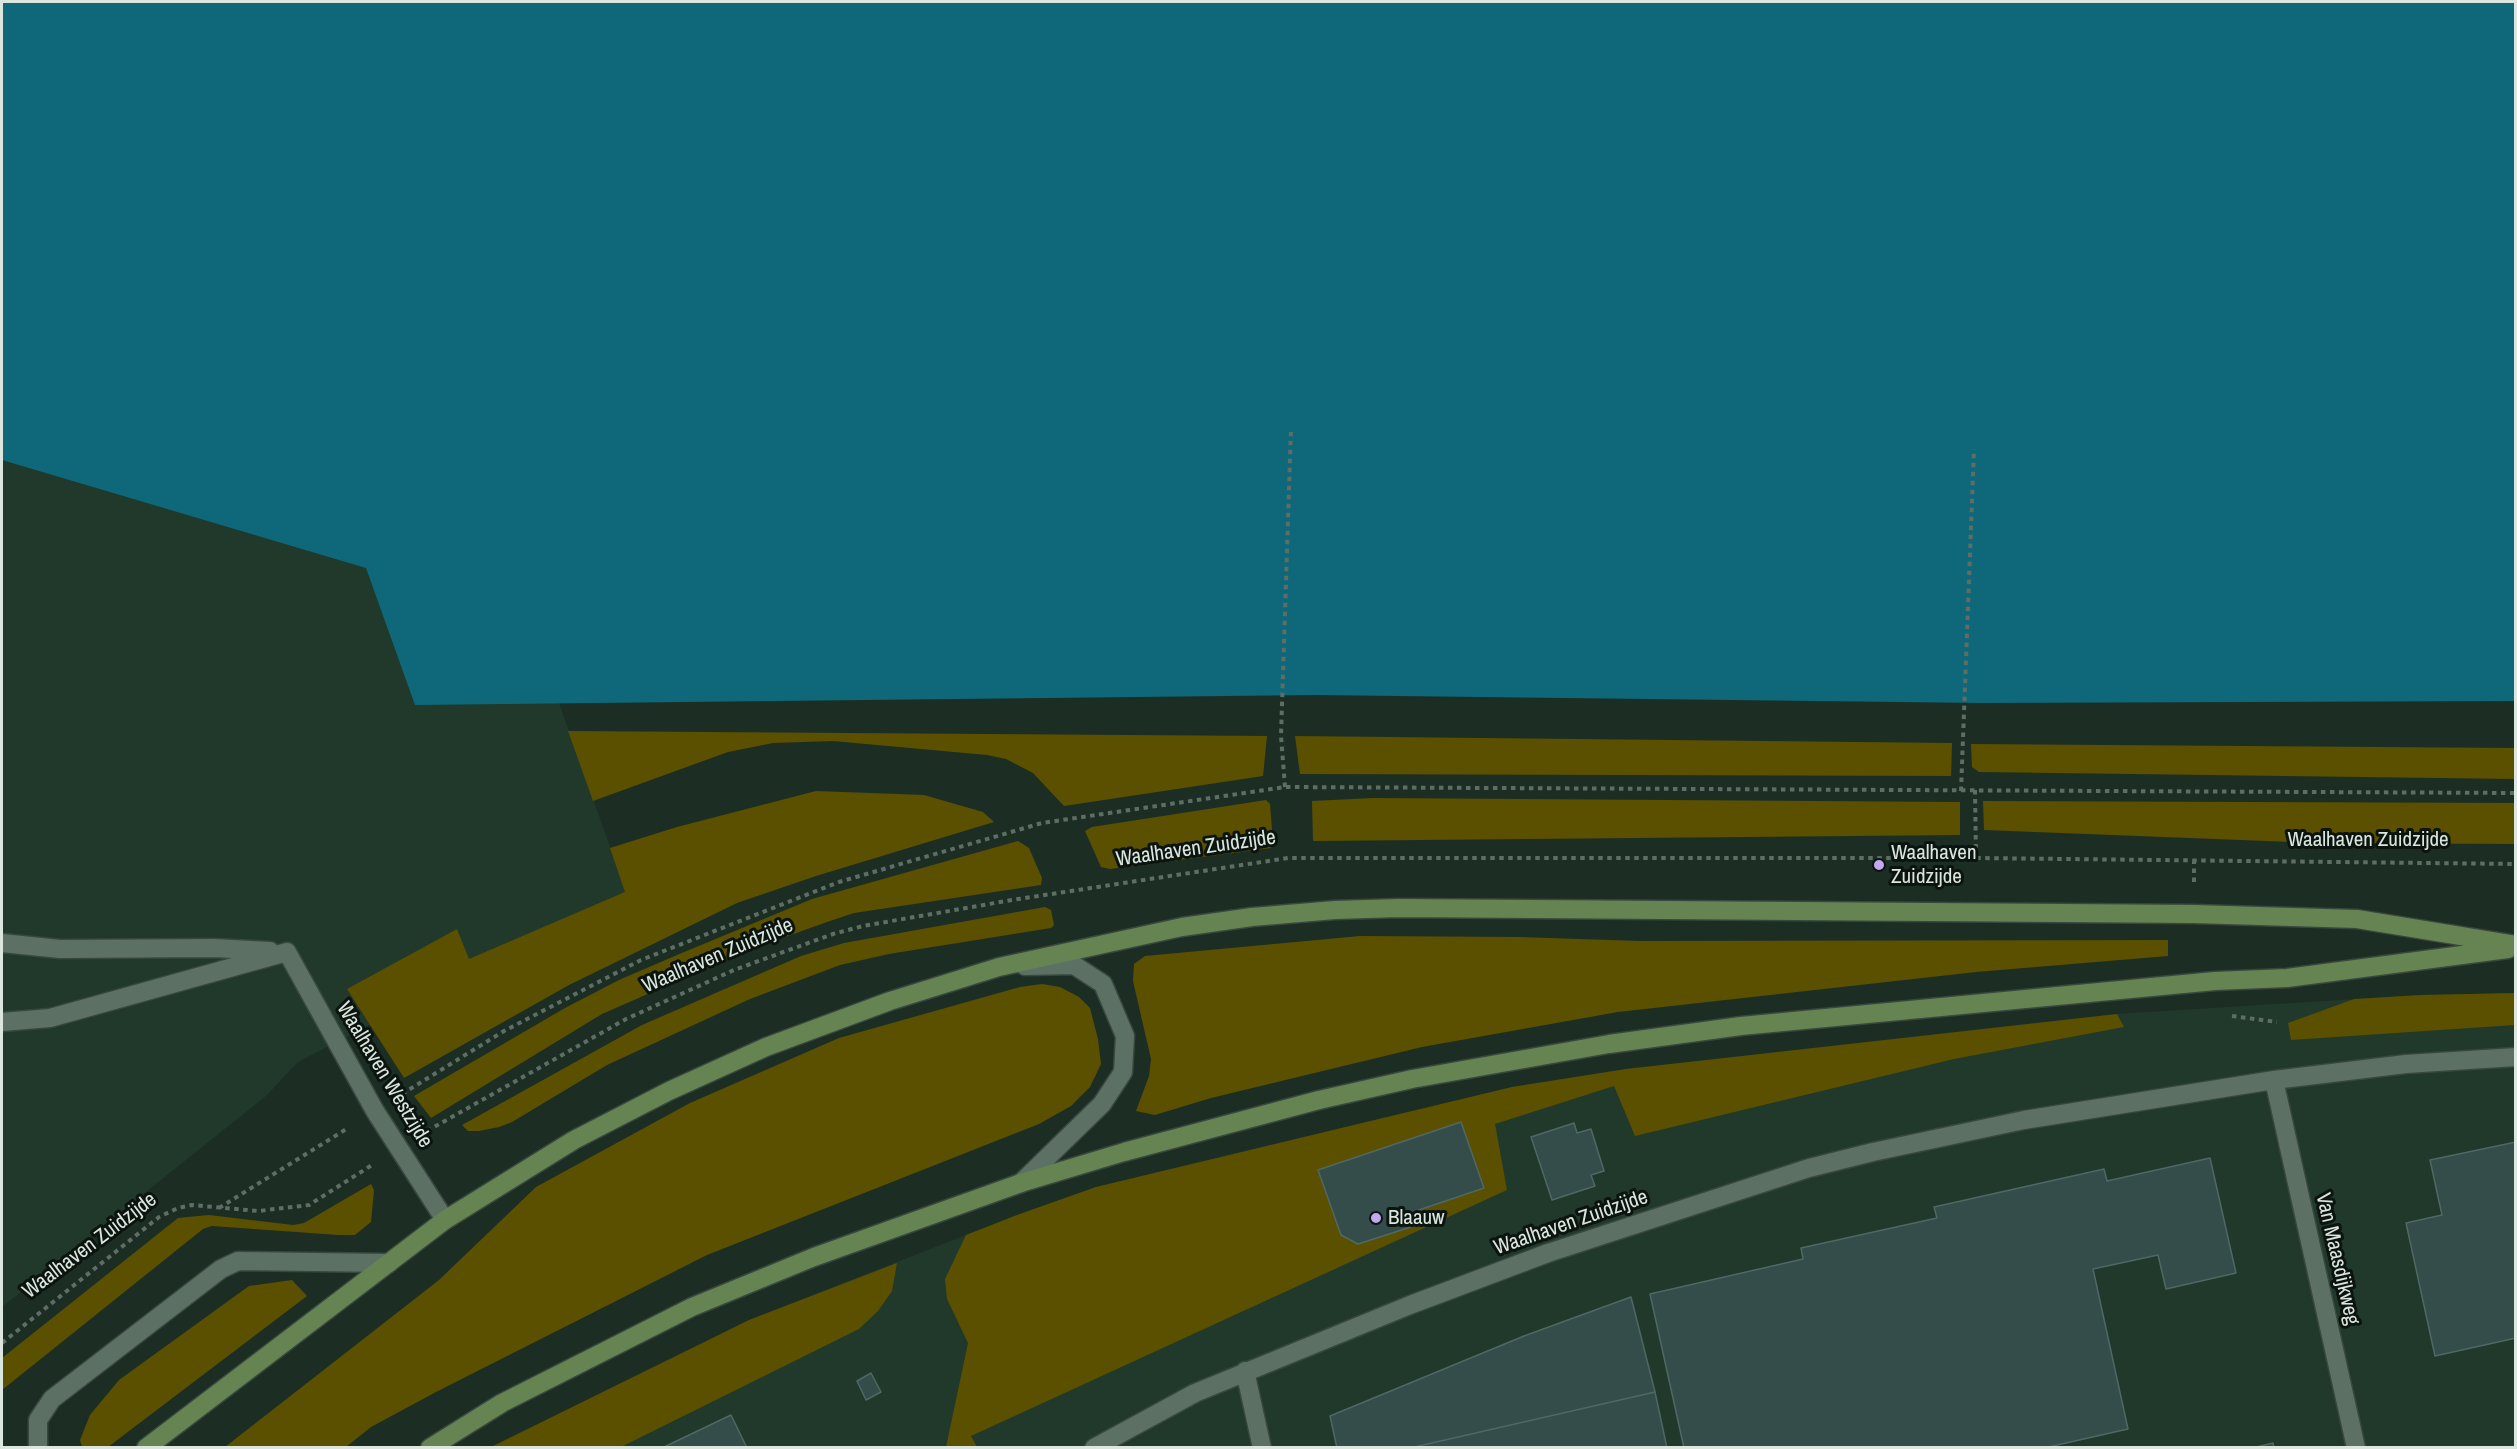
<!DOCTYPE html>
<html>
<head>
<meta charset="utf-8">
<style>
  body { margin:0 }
  #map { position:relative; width:2517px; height:1449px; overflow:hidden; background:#1c2e24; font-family:"Archivo Narrow",sans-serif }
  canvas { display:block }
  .frame { position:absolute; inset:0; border:3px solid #dbe6df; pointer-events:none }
</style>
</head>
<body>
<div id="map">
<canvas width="2517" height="1449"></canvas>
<div class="frame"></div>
</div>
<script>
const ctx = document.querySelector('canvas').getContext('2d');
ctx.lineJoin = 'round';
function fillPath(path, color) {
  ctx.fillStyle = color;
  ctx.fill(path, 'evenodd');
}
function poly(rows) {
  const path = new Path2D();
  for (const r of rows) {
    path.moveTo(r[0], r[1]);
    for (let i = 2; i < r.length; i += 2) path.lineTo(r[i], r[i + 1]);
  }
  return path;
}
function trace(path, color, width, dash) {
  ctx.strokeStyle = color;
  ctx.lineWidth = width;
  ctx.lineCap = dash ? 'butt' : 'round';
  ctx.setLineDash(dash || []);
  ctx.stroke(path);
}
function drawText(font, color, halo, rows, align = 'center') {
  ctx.font = font + ' "Archivo Narrow",sans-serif';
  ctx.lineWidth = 6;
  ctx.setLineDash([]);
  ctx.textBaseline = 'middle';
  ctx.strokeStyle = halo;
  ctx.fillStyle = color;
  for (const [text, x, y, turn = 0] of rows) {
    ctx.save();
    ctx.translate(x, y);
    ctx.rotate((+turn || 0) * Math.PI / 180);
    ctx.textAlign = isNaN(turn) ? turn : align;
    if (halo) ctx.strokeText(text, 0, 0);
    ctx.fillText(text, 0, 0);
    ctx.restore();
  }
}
fillPath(poly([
  [2,380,562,625,559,703,626,892,298,1062,266,1096,2,1307],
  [2515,993,2515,1447,491,1448,749,1320,1017,1215,1096,1187,1512,1087,1626,1069,2117,1014,2421,995]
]), '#20392b');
fillPath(poly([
  [568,731,1267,736,1263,776,1064,806,1033,773,1006,759,987,755,833,741,773,743,728,752,593,801],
  [1295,736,1952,743,1951,776,1300,774],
  [1971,744,2515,748,2515,779,1979,772,1972,767],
  [816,791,924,795,983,812,994,822,816,876,737,903,569,985,404,1078,347,989,457,929,469,959,625,892,610,848,677,827],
  [1373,798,1960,802,1960,835,1313,841,1312,801],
  [1266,800,1270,804,1273,841,1271,848,1110,869,1101,867,1085,831,1092,827],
  [1983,801,2515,803,2515,844,2318,843,1984,830],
  [1018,841,1029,848,1042,878,1041,885,854,913,827,922,746,951,602,1014,431,1118,414,1096,565,1008,619,980,677,955,812,899],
  [1045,907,1051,910,1054,925,1051,928,889,954,840,965,750,999,607,1065,512,1122,499,1127,479,1131,468,1131,462,1125,642,1025,801,956,844,943],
  [1360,936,1519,937,1639,941,2168,940,2168,956,1976,972,1618,1012,1422,1047,1211,1098,1155,1115,1136,1111,1149,1076,1151,1059,1133,981,1134,964,1145,956],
  [1042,984,1060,987,1079,997,1090,1008,1098,1039,1101,1064,1090,1087,1071,1106,1039,1124,707,1255,436,1392,371,1427,346,1447,225,1447,439,1280,536,1187,690,1103,839,1038,1020,987],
  [2515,993,2515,1025,2291,1040,2288,1023,2354,999,2421,995],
  [2117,1014,2124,1027,1954,1059,1635,1136,1614,1086,1495,1124,1507,1190,971,1436,977,1447,946,1447,968,1343,947,1299,945,1279,966,1235,1017,1215,1096,1187,1512,1087,1626,1069],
  [371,1184,374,1190,371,1222,355,1235,338,1235,212,1226,203,1229,2,1390,2,1358,178,1218,209,1215,293,1225,304,1223],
  [897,1263,892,1291,878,1311,859,1329,621,1447,491,1447,749,1320],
  [292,1280,307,1296,108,1447,82,1447,80,1440,90,1415,119,1380,249,1286]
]), '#5b5000');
fillPath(poly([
  [2,2,2515,2,2515,701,1982,703,1315,695,415,705,366,568,2,460]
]), '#0f6879');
const building = poly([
  [1461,1122,1484,1188,1407,1214,1411,1227,1358,1244,1341,1235,1318,1170,1461,1122],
  [1574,1123,1577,1133,1591,1129,1604,1171,1591,1175,1595,1186,1552,1200,1531,1137,1574,1123],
  [2516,1142,2516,1338,2435,1356,2406,1223,2442,1215,2430,1160,2516,1142],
  [2210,1158,2236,1273,2166,1289,2158,1255,2093,1269,2128,1429,2044,1448,1684,1448,1650,1294,1803,1259,1801,1248,1937,1218,1934,1207,2104,1169,2107,1181,2210,1158],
  [1631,1297,1655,1392,1410,1448,1337,1448,1330,1416,1524,1336,1631,1297],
  [871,1373,881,1392,866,1400,857,1381,871,1373],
  [1655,1392,1667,1448,1410,1448,1655,1392],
  [731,1415,747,1448,662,1448,731,1415],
  [2273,1443,2274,1448,2252,1448,2273,1443]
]);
fillPath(building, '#344c4a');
trace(building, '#4f6865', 1.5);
const lane = poly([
  [2,943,60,949,214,948,270,951],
  [287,952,375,1111,445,1220],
  [2,1022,50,1018,287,952],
  [38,1448,38,1420,52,1399,221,1269,238,1261,389,1263]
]);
const street = poly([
  [2274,1080,2356,1448],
  [1021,1183,1102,1104,1123,1072,1125,1036,1103,984,1074,965,1025,966],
  [1245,1371,1262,1448],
  [1094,1448,1195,1393,1410,1305,1548,1253,1809,1168,1873,1152,2024,1120,2274,1080,2406,1064,2516,1057]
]);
const secondary = poly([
  [146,1448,445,1220,574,1140,669,1091,766,1047,890,1001,999,967,1182,927,1252,917,1335,910,1399,908,2194,914,2357,919,2516,945],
  [430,1448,502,1403,692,1307,814,1257,1021,1183,1124,1152,1319,1100,1412,1079,1609,1044,1741,1026,2215,981,2287,978,2508,949]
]);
trace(lane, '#39483f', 21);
trace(street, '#39483f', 21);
trace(secondary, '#39483f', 21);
trace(poly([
  [1285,787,1281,736,1291,428],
  [1975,790,1976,858],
  [1961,791,1974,449],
  [2194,882,2194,861],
  [2232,1016,2277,1022],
  [402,1094,504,1031,641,960,839,882,1042,823,1285,787,2516,793],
  [427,1131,626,1019,734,970,833,934,863,926,1012,900,1288,858,1976,858,2516,864],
  [219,1208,348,1128],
  [2,1343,159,1217,178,1208,192,1205,258,1211,309,1205,372,1165]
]), '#5e6e65', 4, [4.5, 4.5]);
trace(lane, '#5c7064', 18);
trace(street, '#5c7064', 18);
trace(secondary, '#658452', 18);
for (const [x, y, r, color] of [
  [1879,865,6,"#c4a7f1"],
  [1376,1218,6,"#c4a7f1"]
]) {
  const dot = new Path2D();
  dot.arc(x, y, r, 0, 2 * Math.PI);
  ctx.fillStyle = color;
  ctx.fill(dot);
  trace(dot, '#0c140f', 2);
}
drawText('21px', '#dbe6df', '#0c140f', [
  ["Waalhaven Zuidzijde",2368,840],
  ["Waalhaven Zuidzijde",1196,849,-8],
  ["Waalhaven Zuidzijde",718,956,-23],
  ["Waalhaven Westzijde",384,1075,59],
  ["Waalhaven Zuidzijde",1571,1223,-19],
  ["Waalhaven Zuidzijde",90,1246,-37],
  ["Van Maasdijkweg",2337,1259,77]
]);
drawText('21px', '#dbe6df', '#0c140f', [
  ["Waalhaven",1891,853],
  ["Zuidzijde",1891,877],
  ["Blaauw",1388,1218]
], 'left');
</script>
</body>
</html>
